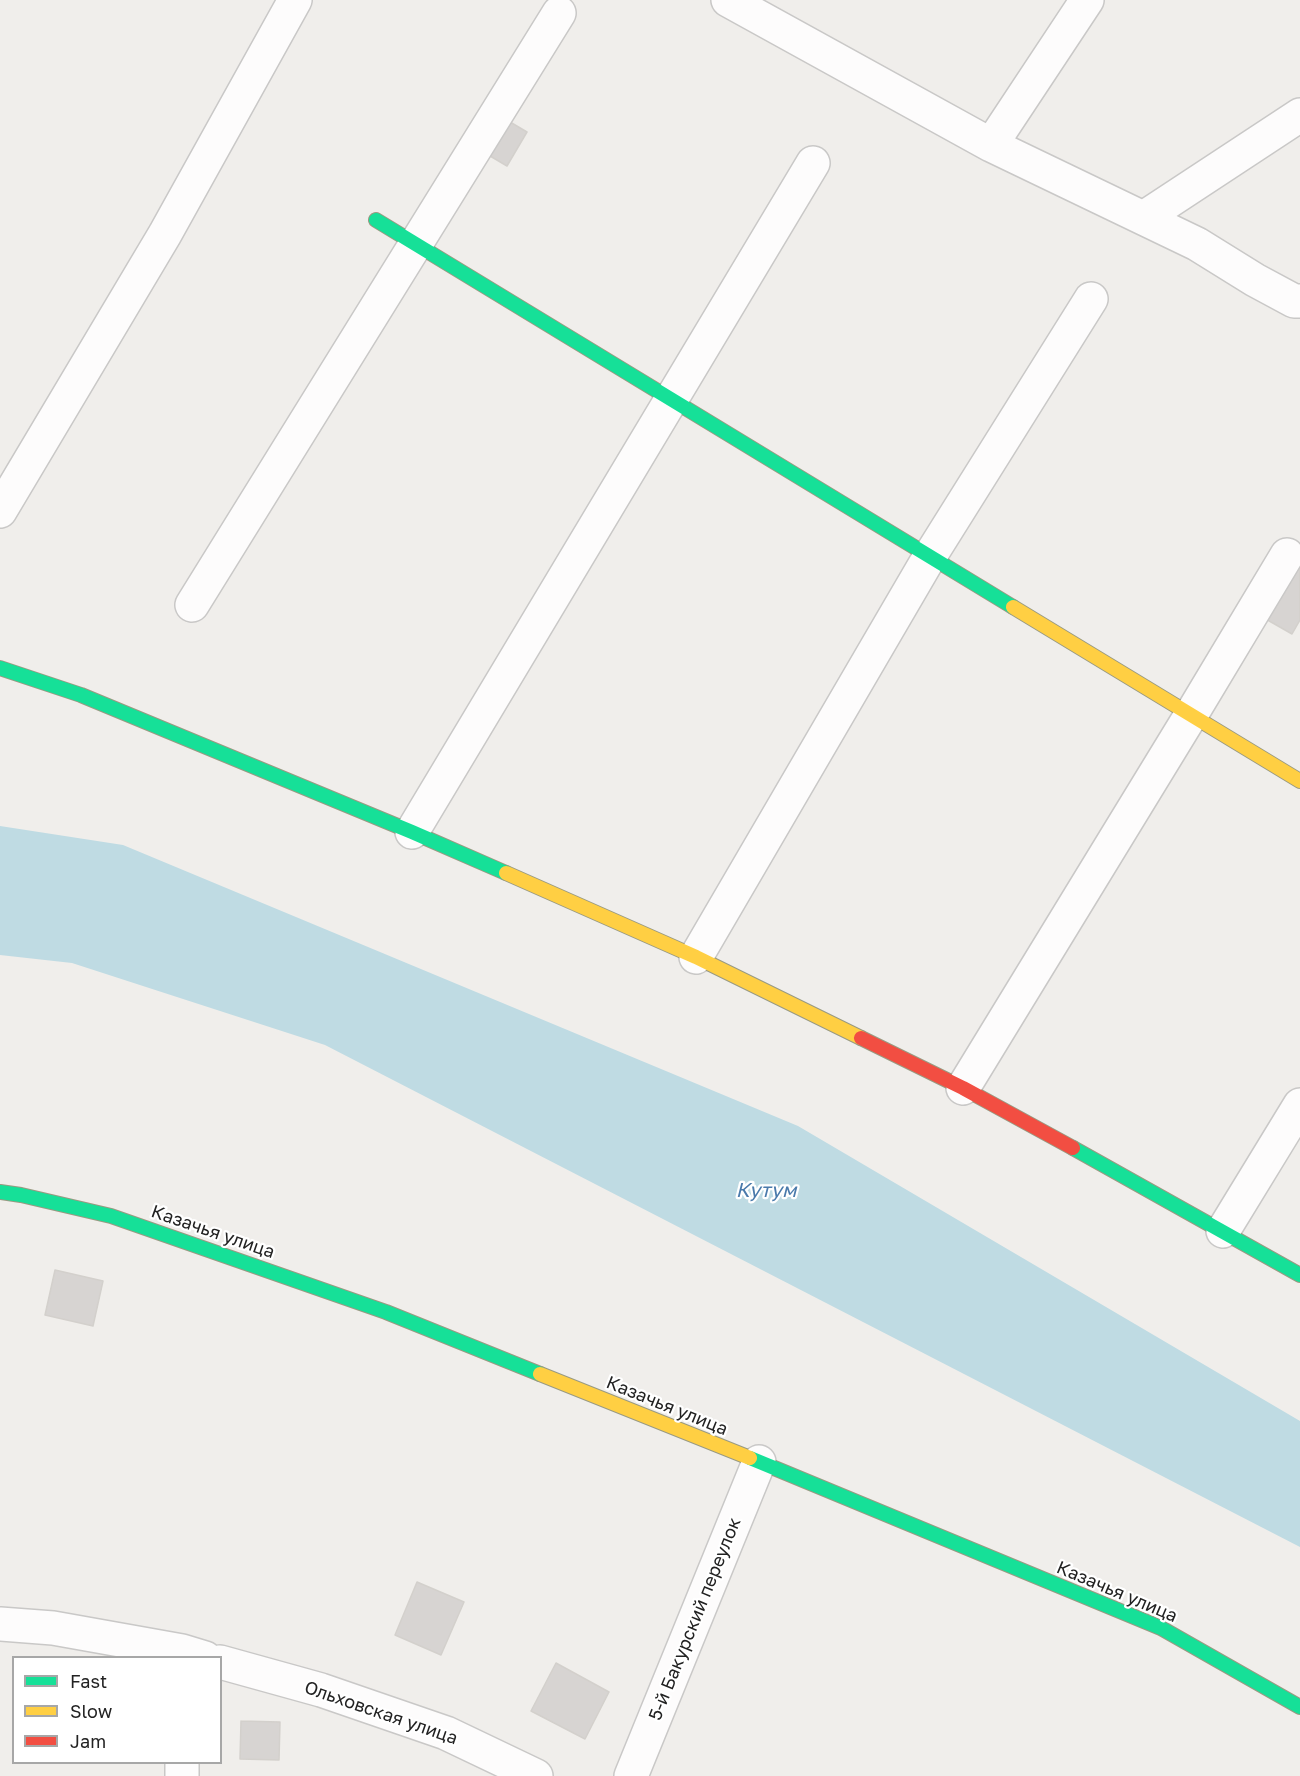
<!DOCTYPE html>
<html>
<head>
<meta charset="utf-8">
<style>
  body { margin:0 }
  #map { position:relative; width:1300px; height:1776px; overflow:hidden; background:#f0eeeb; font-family:"Golos Text",sans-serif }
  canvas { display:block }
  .legend { position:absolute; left:12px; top:1656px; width:210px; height:108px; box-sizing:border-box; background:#fff; border:2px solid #a7a7a7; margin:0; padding:8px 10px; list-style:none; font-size:18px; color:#222 }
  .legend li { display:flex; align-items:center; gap:12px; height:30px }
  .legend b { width:30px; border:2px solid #a7a7a7 }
</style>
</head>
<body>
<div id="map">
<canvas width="1300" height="1776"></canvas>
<ul class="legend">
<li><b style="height:8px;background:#16e098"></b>Fast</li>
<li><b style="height:8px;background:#ffcf43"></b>Slow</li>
<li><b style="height:8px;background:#f24e42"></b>Jam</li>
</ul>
</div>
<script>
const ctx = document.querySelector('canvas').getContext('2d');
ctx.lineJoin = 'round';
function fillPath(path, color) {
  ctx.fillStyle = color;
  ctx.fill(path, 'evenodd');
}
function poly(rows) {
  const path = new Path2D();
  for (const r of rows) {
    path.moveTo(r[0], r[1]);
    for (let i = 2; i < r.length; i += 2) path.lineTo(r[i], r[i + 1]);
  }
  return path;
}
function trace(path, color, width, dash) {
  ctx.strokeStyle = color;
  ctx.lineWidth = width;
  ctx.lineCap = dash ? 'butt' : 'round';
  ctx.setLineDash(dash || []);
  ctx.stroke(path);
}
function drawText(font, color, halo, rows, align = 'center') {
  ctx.font = font + ' "Golos Text",sans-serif';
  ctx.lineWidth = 4.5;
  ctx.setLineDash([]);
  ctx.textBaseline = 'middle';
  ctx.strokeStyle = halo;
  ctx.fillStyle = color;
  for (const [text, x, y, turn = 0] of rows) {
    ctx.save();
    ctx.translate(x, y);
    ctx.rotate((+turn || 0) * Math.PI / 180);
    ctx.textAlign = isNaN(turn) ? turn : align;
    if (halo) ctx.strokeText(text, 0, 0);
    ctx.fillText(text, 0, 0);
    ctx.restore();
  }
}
fillPath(poly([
  [0,826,123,845,798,1126,1300,1421,1300,1547,325,1045,72,963,0,955]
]), '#bfdbe3');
const building = poly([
  [505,119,527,132,507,166,485,153,505,119],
  [1300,557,1300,620,1292,634,1264,618,1300,557],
  [55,1270,103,1281,93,1326,45,1315,55,1270],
  [417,1582,464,1602,441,1655,395,1635,417,1582],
  [556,1663,609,1692,585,1739,531,1711,556,1663],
  [241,1721,280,1722,279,1760,240,1759,241,1721]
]);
fillPath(building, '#d7d4d2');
trace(building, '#d3d0cc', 1.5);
const street = poly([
  [728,0,991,145,1197,244,1255,280,1294,301,1300,301],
  [991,145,1087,0],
  [1145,217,1300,115],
  [0,511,165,234,295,0],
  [192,605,559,13],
  [412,832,813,163],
  [696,957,930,556,1091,299],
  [963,1088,1191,715,1287,555],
  [1223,1231,1300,1105],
  [0,1624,53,1628,182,1651,205,1658],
  [220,1662,321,1690,446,1733,536,1776],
  [182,1776,182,1762],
  [631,1776,759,1462]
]);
const fast = poly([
  [376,220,1013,607],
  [0,668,81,695,412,832,506,873],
  [1073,1148,1300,1275],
  [0,1192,21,1195,111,1216,386,1312,540,1374],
  [750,1458,1161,1628,1300,1707]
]);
const slow = poly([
  [1013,607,1300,781],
  [506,873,696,957,861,1038],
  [540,1374,750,1458]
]);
const jam = poly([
  [861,1038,963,1088,1073,1148]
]);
trace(street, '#c9c8c7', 36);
trace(fast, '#999a82', 16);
trace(slow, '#999a82', 16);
trace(jam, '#999a82', 16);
trace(street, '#fdfcfc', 33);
trace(fast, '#16e098', 14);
trace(slow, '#ffcf43', 14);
trace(jam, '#f24e42', 14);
drawText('18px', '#222', '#fff', [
  ["Казачья улица",213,1232,19],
  ["Казачья улица",667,1406,22],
  ["Казачья улица",1117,1592,23],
  ["5-й Бакурский переулок",695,1619,-68],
  ["Ольховская улица",381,1713,19]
]);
drawText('italic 20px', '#4a7aab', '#fff', [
  ["Кутум",766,1191]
]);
</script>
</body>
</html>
